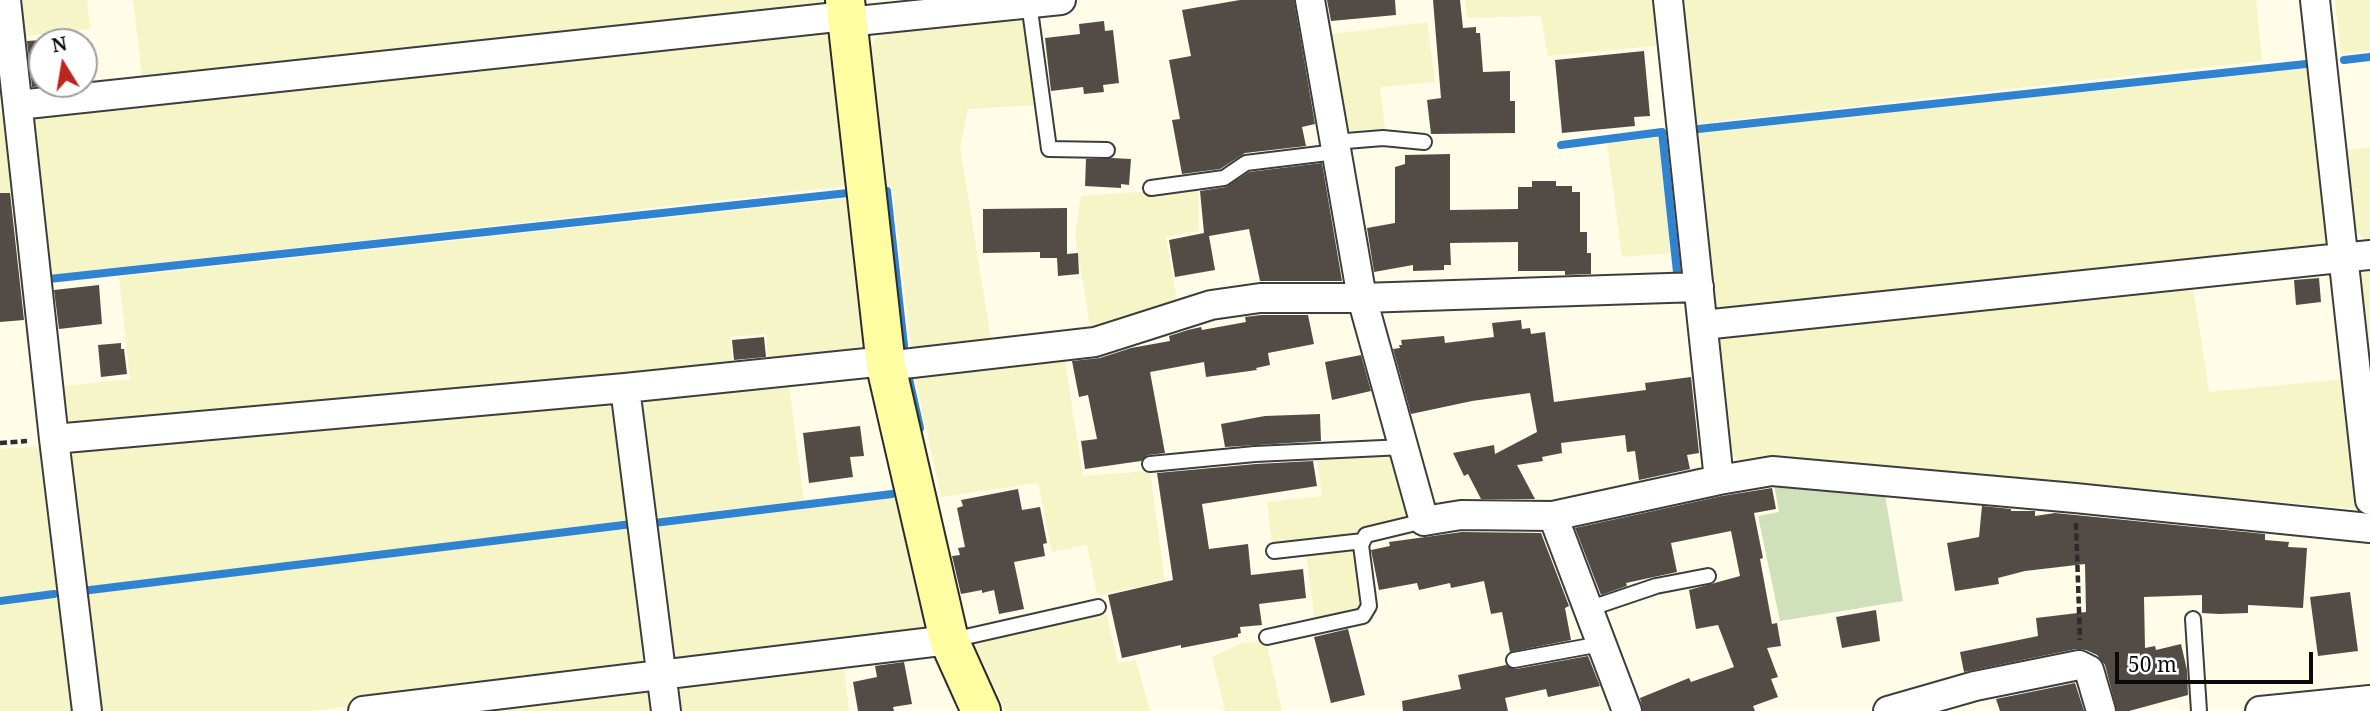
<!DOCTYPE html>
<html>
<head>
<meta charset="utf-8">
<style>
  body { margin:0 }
  #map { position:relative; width:2370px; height:711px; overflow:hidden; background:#fffce7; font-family:"Noto Serif",serif }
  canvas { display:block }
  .north { position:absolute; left:28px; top:28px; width:70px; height:70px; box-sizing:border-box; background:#fff; border:2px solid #9d9d9d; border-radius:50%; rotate:349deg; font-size:19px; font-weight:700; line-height:28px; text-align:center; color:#0a0a0a }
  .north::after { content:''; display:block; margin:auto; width:24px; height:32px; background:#bd251f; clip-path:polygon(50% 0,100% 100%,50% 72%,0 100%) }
  .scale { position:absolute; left:2115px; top:652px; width:198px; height:32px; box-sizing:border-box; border:4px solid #0a0a0a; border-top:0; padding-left:9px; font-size:21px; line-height:24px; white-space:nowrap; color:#0a0a0a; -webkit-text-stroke:5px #fff; paint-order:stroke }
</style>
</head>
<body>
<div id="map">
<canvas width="2370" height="711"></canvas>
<div class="north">N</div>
<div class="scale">50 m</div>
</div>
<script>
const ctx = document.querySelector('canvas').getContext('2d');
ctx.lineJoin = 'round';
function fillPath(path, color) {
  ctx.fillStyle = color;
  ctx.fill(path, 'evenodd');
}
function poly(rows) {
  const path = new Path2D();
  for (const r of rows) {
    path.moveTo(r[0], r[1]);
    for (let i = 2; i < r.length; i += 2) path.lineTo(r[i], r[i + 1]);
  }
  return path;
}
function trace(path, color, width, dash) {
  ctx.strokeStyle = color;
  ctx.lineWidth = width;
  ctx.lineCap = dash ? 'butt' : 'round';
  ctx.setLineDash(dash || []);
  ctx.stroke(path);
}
fillPath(poly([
  [13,0,87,0,90,29,17,37],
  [133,0,824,0,816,13,143,83],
  [1465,0,1652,0,1656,46,1548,56,1541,16,1467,18],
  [1680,0,2256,0,2262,61,1694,124],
  [2335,0,2370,0,2370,51,2341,54],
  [1019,15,1026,20,1038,105,968,109,960,148,992,345,912,354,892,187,884,187,869,50,880,31],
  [1427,22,1435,82,1380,87,1385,129,1339,131,1323,35],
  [818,27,833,43,848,186,43,276,31,113],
  [2312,68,2331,236,2320,251,1726,315,1713,306,1696,133],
  [0,112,5,113,22,207,0,208],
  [1658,137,1672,253,1622,257,1607,143],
  [2370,147,2370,244,2355,230,2347,150],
  [1198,188,1199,231,1166,237,1178,307,1091,332,1075,235,1081,196],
  [849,198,865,338,852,359,769,369,766,334,730,337,733,373,59,428,55,387,130,379,119,277],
  [2370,267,2370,349,2361,275],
  [2192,281,2209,392,2345,379,2358,509,1768,455,1740,460,1731,455,1718,342,1728,330],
  [1064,356,1083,476,1150,471,1165,582,1097,595,1087,545,1052,552,1038,483,941,497,914,372],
  [788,377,804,501,649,518,634,402,642,393],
  [612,396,636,520,80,588,65,454,72,443],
  [47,446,63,590,0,597,0,449],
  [1389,454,1399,462,1411,520,1359,533,1352,537,1272,546,1267,502,1322,496,1317,456],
  [895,497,925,629,675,666,658,526],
  [637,527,648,670,312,711,95,711,81,595],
  [1352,546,1357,552,1363,600,1360,611,1315,621,1306,554],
  [58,597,72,711,0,711,0,605],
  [1106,612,1118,663,1136,660,1150,711,1006,711,974,644,976,641],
  [1266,641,1282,711,1225,711,1212,657,1242,643],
  [843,659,849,711,682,711,678,679],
  [648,682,661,711,415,711]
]), '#f5f5c7');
fillPath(poly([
  [1773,478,1884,489,1903,601,1780,621,1758,516,1779,512]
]), '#d0e0ba');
trace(poly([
  [2344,60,2370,57],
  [1698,129,2306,64],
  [1561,145,1662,132,1677,272],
  [887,191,904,346],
  [49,279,848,193],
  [909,379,920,428],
  [654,528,654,523,892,494],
  [82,591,632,524],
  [0,601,54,594]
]), '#2f83d1', 8);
fillPath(poly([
  [1240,0,1294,0,1315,124,1302,127,1306,146,1245,153,1220,169,1182,174,1172,120,1180,119,1169,60,1191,56,1182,10],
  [1327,0,1395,0,1396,15,1331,21],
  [1433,0,1460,0,1463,28,1476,27,1476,33,1480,33,1483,72,1510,71,1510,101,1515,101,1515,133,1431,134,1427,100,1441,98],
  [1104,21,1105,31,1113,30,1119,83,1103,85,1104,92,1084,94,1083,87,1051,91,1045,38,1080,34,1079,24],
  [42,40,42,86,32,87,27,41],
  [1644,51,1650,116,1634,117,1635,126,1562,133,1555,60],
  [1450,154,1450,210,1518,209,1518,187,1532,187,1532,181,1556,181,1556,186,1572,186,1572,192,1580,192,1580,232,1587,232,1587,253,1591,253,1591,274,1565,275,1565,271,1518,271,1518,242,1450,243,1451,265,1444,265,1444,270,1413,271,1413,265,1374,272,1367,228,1395,223,1395,167,1405,164,1405,155],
  [1112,158,1131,159,1129,185,1121,184,1121,188,1085,186,1086,159],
  [1322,163,1342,281,1260,281,1249,229,1209,236,1215,270,1175,277,1169,240,1204,233,1200,191,1226,187,1249,172],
  [0,193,10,193,24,320,0,322],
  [1067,208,1067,254,1078,253,1079,274,1058,276,1057,258,1040,258,1040,252,983,253,983,209],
  [2319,278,2321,302,2296,305,2294,280],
  [99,285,102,324,59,329,54,290],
  [1261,315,1308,315,1314,344,1268,353,1270,365,1256,368,1257,370,1206,377,1204,362,1150,372,1165,453,1148,455,1141,461,1085,469,1081,441,1097,439,1088,395,1079,397,1072,361,1100,358,1131,348,1170,341,1169,336,1188,330,1201,327,1202,330,1246,322,1245,317],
  [1521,320,1522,329,1530,328,1531,334,1545,332,1554,402,1646,390,1645,383,1691,377,1699,453,1687,455,1690,469,1639,480,1635,451,1627,452,1625,435,1561,443,1562,453,1542,457,1543,461,1517,465,1535,499,1481,499,1468,474,1464,476,1453,453,1494,445,1495,454,1537,432,1530,393,1472,401,1411,414,1393,349,1400,348,1399,345,1402,345,1401,340,1444,336,1445,343,1494,337,1492,323],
  [764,337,766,357,734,360,732,340],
  [121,343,121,349,124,349,127,374,101,377,98,345],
  [1361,355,1371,391,1332,400,1325,362],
  [1320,414,1321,441,1225,447,1221,424,1265,416],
  [860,426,864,456,850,457,853,477,809,483,803,433],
  [1313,461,1317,486,1202,504,1209,549,1248,544,1251,575,1303,569,1306,598,1259,604,1262,625,1240,627,1241,633,1238,634,1238,637,1181,648,1181,645,1122,658,1108,595,1173,580,1157,473,1256,464],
  [1772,488,1776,509,1754,513,1763,558,1760,559,1772,624,1777,623,1781,646,1767,648,1778,677,1771,679,1778,697,1753,706,1755,711,1643,711,1640,698,1689,678,1691,682,1734,667,1718,625,1696,629,1689,590,1740,576,1731,531,1671,543,1677,572,1626,583,1627,586,1601,595,1575,528,1722,496],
  [1018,489,1022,510,1040,507,1047,543,1043,544,1045,556,1014,562,1024,609,999,614,994,590,982,593,982,590,961,594,952,556,960,555,958,548,965,547,957,508,963,506,961,500],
  [1982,506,2011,509,2011,511,2035,511,2035,516,2055,513,2265,534,2265,540,2289,542,2288,547,2307,548,2303,608,2248,605,2248,613,2219,614,2202,613,2202,595,2144,597,2145,648,2155,646,2156,650,2181,644,2187,670,2188,695,2129,711,2117,711,2105,665,2097,655,2086,650,2076,649,1964,672,1960,652,2038,636,2036,618,2086,612,2085,564,2025,571,1998,578,1999,584,1955,591,1947,543,1979,537],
  [1462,532,1541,533,1569,606,1565,608,1571,640,1510,652,1502,612,1491,614,1484,581,1451,588,1450,583,1419,590,1417,583,1379,590,1371,550,1390,546,1389,542],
  [2350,592,2358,651,2318,656,2310,597],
  [1876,610,1880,641,1842,648,1836,617],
  [1348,629,1365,695,1331,703,1314,637],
  [1588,656,1600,686,1548,697,1546,689,1505,698,1508,711,1403,711,1402,701,1461,689,1458,675,1506,665,1516,669],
  [904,662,912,704,893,707,894,711,858,711,853,682,877,677,875,666],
  [2075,683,2084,711,2000,711,1996,699]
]), '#534c46');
const lane = poly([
  [1029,3,1049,149,1107,150],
  [1334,142,1383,138,1424,142],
  [1151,188,1224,178,1246,163,1336,152],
  [1150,464,1255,454,1404,447],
  [1274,551,1363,541],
  [1588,609,1656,586,1708,576],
  [2193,619,2199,711],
  [1267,637,1363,616,1369,606,1361,545,1366,535,1424,521],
  [952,640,1098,607],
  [1514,660,1601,644]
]);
const street = poly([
  [6,0,54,439,87,711],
  [1310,0,1362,298,1424,521,1461,515,1553,516,1627,711],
  [1668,0,1719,480],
  [2315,0,2370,500],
  [847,22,1061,0],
  [18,105,846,16],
  [1703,325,2370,255],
  [886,366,1095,342,1211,305,1260,298,1362,298,1699,287],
  [625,388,666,711],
  [54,439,625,388,886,361],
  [1553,516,1719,480,1772,471,2075,498,2370,528],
  [363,711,949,640],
  [1888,711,1975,686,2079,665,2089,670,2101,711],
  [2260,711,2370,700]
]);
const secondary = poly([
  [845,0,886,366,949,640,981,711]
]);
trace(lane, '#3d3d3d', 18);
trace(street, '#3d3d3d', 32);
trace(secondary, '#2c2c2c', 42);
trace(poly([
  [0,443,27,441],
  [2076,523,2080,640]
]), '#2c2c2c', 4.5, [7, 3.5]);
trace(lane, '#fff', 14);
trace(street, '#fff', 28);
trace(secondary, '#fffda2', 38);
</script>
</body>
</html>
